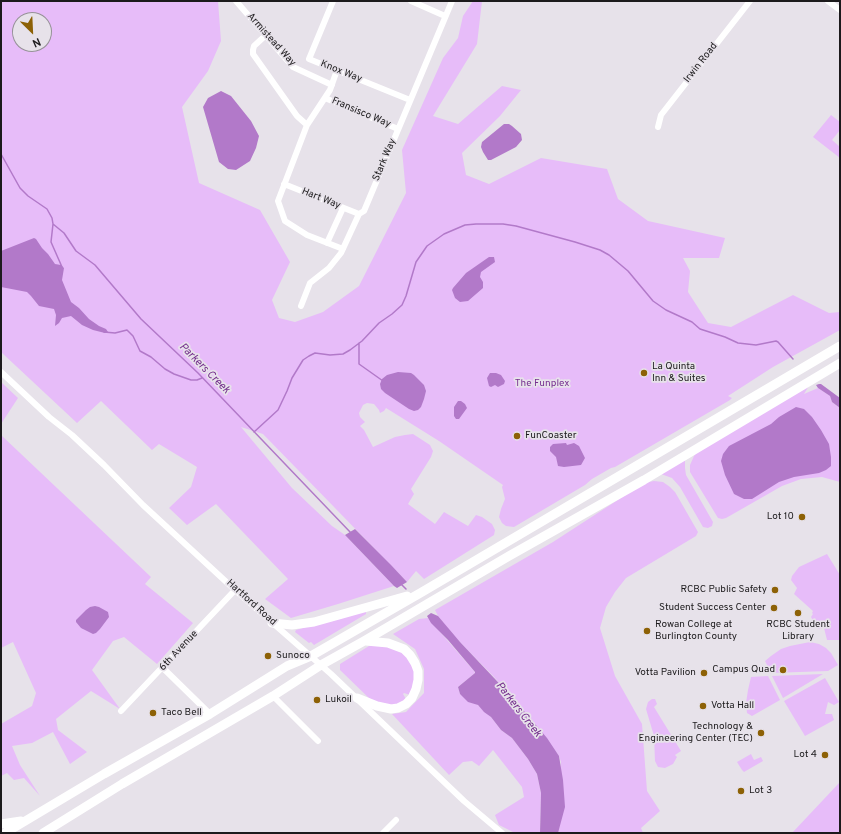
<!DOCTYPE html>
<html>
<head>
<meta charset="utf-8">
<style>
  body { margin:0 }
  #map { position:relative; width:841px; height:834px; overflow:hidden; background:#e7e2ea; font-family:Overpass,sans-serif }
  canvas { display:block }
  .frame { position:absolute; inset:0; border:2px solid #1c1a1c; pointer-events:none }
  .north { position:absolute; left:12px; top:12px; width:40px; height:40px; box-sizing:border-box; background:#e7e2ea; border:1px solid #969298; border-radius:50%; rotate:156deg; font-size:11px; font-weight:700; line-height:16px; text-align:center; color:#1c1a1c }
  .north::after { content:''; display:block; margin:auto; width:14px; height:18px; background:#8d6106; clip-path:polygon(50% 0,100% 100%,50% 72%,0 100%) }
</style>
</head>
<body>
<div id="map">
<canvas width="841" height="834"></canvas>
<div class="frame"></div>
<div class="north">N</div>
</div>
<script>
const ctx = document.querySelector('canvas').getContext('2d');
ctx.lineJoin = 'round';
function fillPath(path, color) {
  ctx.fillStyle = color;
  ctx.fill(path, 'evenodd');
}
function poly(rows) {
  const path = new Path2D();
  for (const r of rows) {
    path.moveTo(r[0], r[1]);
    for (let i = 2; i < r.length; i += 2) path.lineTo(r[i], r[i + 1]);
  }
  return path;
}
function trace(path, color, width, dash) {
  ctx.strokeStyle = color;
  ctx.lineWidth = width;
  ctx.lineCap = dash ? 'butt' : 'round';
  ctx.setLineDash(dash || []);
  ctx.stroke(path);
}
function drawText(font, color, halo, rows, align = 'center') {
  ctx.font = font + ' Overpass,sans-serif';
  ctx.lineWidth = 3.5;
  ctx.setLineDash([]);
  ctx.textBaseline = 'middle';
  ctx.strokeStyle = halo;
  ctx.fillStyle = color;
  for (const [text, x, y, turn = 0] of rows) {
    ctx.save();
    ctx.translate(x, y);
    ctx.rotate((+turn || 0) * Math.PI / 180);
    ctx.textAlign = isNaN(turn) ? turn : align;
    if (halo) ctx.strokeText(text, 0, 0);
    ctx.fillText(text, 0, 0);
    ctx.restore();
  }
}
fillPath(poly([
  [1,1,218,1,221,41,208,71,182,107,199,183,260,210,290,262,272,300,279,318,295,322,323,312,359,286,406,193,402,150,443,58,458,38,463,16,473,1,482,1,477,44,433,116,458,124,502,86,521,90,500,116,462,153,466,175,489,184,541,158,607,169,618,199,648,221,725,238,719,258,683,258,690,271,688,292,708,323,731,327,793,295,829,313,840,312,840,330,773,367,728,396,732,398,730,400,615,467,611,468,592,479,585,485,514,527,506,526,502,523,499,517,501,509,505,499,502,487,503,485,439,441,386,408,384,411,380,413,379,410,374,404,367,403,363,405,359,413,360,417,365,422,360,426,364,430,373,447,395,437,405,435,413,434,430,445,433,451,431,457,411,489,414,494,408,504,435,524,444,512,468,526,476,515,482,517,492,524,495,530,494,535,424,579,416,571,407,582,263,434,241,427,292,488,332,526,345,535,394,586,338,604,291,618,265,599,288,579,216,504,187,525,169,508,191,487,197,467,159,444,152,450,101,401,77,423,1,352],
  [20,20,44,20,44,44,20,44],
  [831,115,840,122,840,130,832,140,840,147,840,158,813,137],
  [1,382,18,398,1,424],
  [810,384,804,394,818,388,830,396,832,402,840,408,840,482,822,477,801,479,782,486,726,518,722,519,718,518,690,472,690,465,694,456,698,451],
  [1,435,151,577,145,584,193,623,157,664,124,637,113,641,92,670,120,709,91,691,56,719,58,730,87,752,70,764,53,732,32,743,12,746,20,765,40,796,24,778,14,780,7,773,1,776,1,724,32,706,36,693,13,642,1,648],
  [685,460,685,468,686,475,713,522,712,526,708,528,703,527,680,487,672,478,661,474],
  [654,481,663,482,670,487,675,492,698,532,696,536,626,578,615,592,606,607,600,628,615,676,642,724,647,791,660,811,641,828,643,833,557,833,561,762,559,756,532,720,494,677,452,634,438,616,435,610,553,542,644,483],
  [827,554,840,575,840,640,827,640,824,628,818,629,811,617,813,614,812,613,813,611,794,594,797,588,791,580,792,576,799,567],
  [362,611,366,611,366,614,314,645,311,642,309,643,295,632,296,630],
  [428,618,474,671,475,673,458,687,460,694,478,705,491,717,501,730,512,738,528,759,537,774,541,793,540,833,515,833,499,825,495,815,524,797,522,787,493,750,479,766,472,761,463,762,449,775,392,714,406,712,424,693,424,669,415,649,393,634,419,619],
  [810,642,819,644,826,648,831,653,838,665,828,671,771,673,765,661,771,656,781,649,790,646],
  [379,645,396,649,406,655,414,670,414,684,410,695,404,693,403,694,406,699,397,705,389,706,372,701,340,670,340,664,369,646],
  [823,674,783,698,772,676],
  [768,676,780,700,752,716,747,713,746,703,748,690,751,677],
  [825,678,839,702,834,705,828,702,825,714,832,714,834,720,805,736,784,701],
  [652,699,655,699,657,704,654,707,681,751,675,755,677,757,673,764,665,768,658,767,655,761,654,736,646,709,648,702],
  [751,754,754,760,761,757,763,761,744,772,742,770,737,762],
  [840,782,840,833,792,833]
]), '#e7bcf9');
fillPath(poly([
  [221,91,231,96,251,121,259,136,256,148,250,161,236,170,228,169,219,162,203,107,208,98],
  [504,124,509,124,512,126,521,134,522,140,516,147,491,160,488,160,483,152,481,147,482,142],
  [34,238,36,239,42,248,48,254,55,264,61,265,64,268,62,280,71,302,79,308,89,319,99,326,106,329,108,332,105,333,93,330,82,325,71,316,62,318,59,323,55,326,56,315,54,309,39,306,31,296,27,292,1,287,1,251],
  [489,257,494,257,495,262,481,272,480,277,483,282,483,288,468,301,460,302,455,298,452,290,453,288,466,273],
  [398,372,411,373,414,375,424,385,426,391,424,399,421,407,418,410,414,411,409,409,385,393,381,389,380,384,382,379,387,375],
  [490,373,496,373,501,375,505,381,504,384,498,387,495,385,491,387,489,386,487,378],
  [819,384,821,384,840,398,840,408,832,402,830,396,818,388,816,385],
  [458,401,461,401,465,404,467,408,459,419,456,419,454,416,454,407],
  [796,407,804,409,812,417,821,430,829,444,831,457,831,466,826,470,819,473,794,477,779,482,752,499,744,499,734,494,725,475,721,461,723,454,729,446,771,424,779,417],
  [566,443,567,445,574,443,579,446,585,458,581,465,564,467,558,466,556,457,550,451,550,447,553,444],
  [355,529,391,565,407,582,397,588,394,586,345,535],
  [95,606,99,607,108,612,109,617,100,629,96,633,93,634,81,628,76,622,76,620,86,610,90,607],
  [431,613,438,616,460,642,513,698,547,738,559,756,563,780,565,807,558,833,540,833,541,793,537,774,528,759,512,738,501,730,491,717,484,712,478,705,468,702,460,694,458,687,475,673,475,672,448,640,431,623,427,616]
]), '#b279c9');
trace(poly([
  [1,154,20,188,28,196,47,209,52,218,53,224,64,233,76,251,95,265,141,319,198,373,351,533],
  [53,224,51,242,62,267],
  [104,332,115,333,127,330,133,336,140,351,151,357,165,369,174,374,191,380,197,380,202,378],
  [359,343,359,364,383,381],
  [254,432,278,410,287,391,292,378,303,360,309,356,315,353,330,355,343,354,350,350,362,341,379,323,392,314,402,305,406,296,416,262,427,246,444,234,465,225,476,224,503,224,516,226,575,242,600,250,609,255,628,271,653,301,666,310,692,322,700,329,725,337,738,343,756,345,776,341,778,342,793,359],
  [401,584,406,589]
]), '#b279c9', 1.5);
trace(poly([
  [236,1,293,67,332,85],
  [333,1,309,59,410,100],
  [411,1,445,16],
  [828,1,840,10],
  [266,35,254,46,253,50,253,54,297,116,307,125],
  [337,70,330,90,307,125,278,201,285,221,307,235,343,249],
  [325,98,398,129],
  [658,127,661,115,750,1],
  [284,184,359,214],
  [327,243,343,208],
  [301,306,310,283,329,268,341,253,359,214,364,211,452,1],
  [1,372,49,417,72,435,104,465,143,505,235,590,331,674,464,801,502,833],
  [163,668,210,714],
  [273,696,318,741],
  [121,711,235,590],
  [383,833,396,820]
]), '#fff', 6);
trace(poly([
  [272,623,292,625,314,622,407,596],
  [357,698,377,706,391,709,398,708,406,704,412,698,416,689,418,680,418,671,415,663,410,655,404,649,388,643,366,641],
  [1,824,21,821],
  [5,833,104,774,210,714,287,666,311,656,422,592,840,346],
  [43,833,122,784,273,696,321,665,364,641,509,556,644,480,840,363]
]), '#fff', 9);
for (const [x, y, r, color] of [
  [644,373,4,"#8d6106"],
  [517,436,4,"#8d6106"],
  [802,517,4,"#8d6106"],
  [775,590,4,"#8d6106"],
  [774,608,4,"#8d6106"],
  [798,613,4,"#8d6106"],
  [647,631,4,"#8d6106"],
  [268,656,4,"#8d6106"],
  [783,670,4,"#8d6106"],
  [704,673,4,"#8d6106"],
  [317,700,4,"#8d6106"],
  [703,706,4,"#8d6106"],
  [153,713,4,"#8d6106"],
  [761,733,4,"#8d6106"],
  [825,755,4,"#8d6106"],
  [741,791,4,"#8d6106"]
]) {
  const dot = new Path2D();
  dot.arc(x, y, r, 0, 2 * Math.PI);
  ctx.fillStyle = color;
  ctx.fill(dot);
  trace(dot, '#e7e2ea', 1.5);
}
drawText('10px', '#1c1a1c', '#e7e2ea', [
  ["Armistead Way",271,40,48],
  ["Irwin Road",701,63,-52],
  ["Knox Way",341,72,22],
  ["Fransisco Way",361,113,23],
  ["Stark Way",385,160,-67],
  ["Hart Way",321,199,22],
  ["Hartford Road",251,603,42],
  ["6th Avenue",179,651,-47]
]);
drawText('10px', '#1c1a1c', '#e7e2ea', [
  ["La Quinta",652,367],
  ["Inn & Suites",652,379],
  ["FunCoaster",525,436],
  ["Lot 10",794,517,"right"],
  ["RCBC Public Safety",767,590,"right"],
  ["Student Success Center",766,608,"right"],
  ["Rowan College at",655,625],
  ["Burlington County",655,637],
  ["RCBC Student",798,625,"center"],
  ["Library",798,637,"center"],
  ["Sunoco",276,656],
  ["Campus Quad",775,670,"right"],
  ["Votta Pavilion",696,673,"right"],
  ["Lukoil",325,700],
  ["Votta Hall",711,706],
  ["Taco Bell",161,713],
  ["Technology &",753,727,"right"],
  ["Engineering Center (TEC)",753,739,"right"],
  ["Lot 4",817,755,"right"],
  ["Lot 3",749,791]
], 'left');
drawText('10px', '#773090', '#e7e2ea', [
  ["The Funplex",542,384]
]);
drawText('italic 11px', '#722b8b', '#e7e2ea', [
  ["Parkers Creek",204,369,45],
  ["Parkers Creek",518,710,52]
]);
</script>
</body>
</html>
